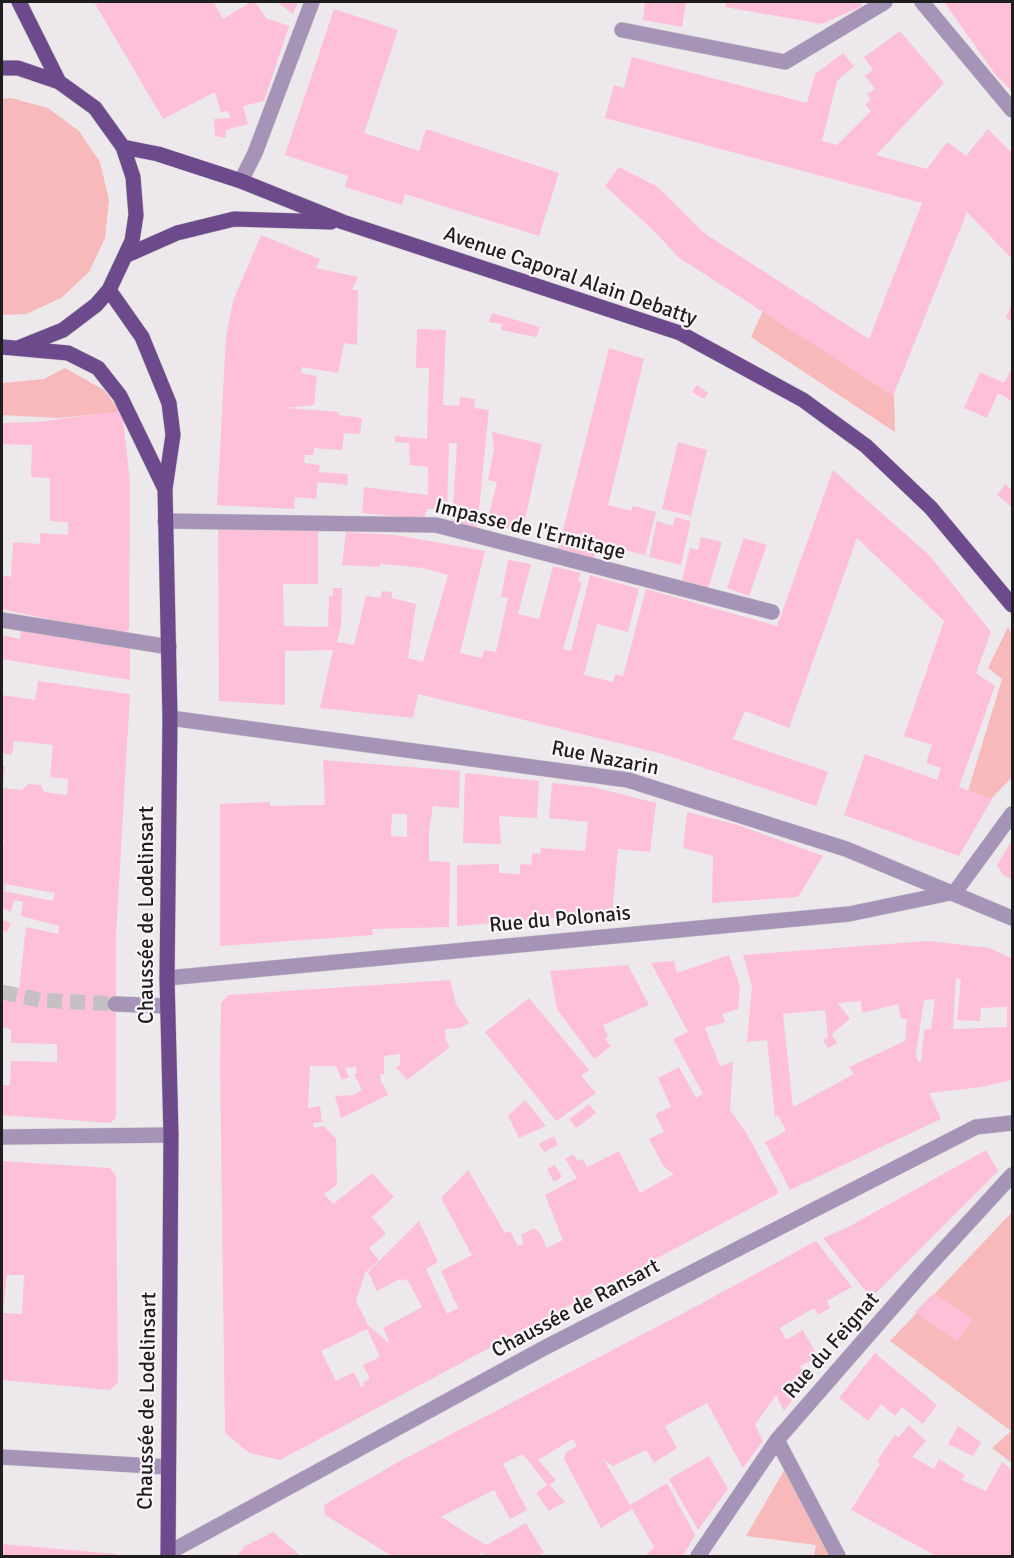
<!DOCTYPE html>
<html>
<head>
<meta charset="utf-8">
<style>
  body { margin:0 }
  #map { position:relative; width:1014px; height:1558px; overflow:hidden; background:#ede8ec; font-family:Signika,sans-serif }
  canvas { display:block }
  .frame { position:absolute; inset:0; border:3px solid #1f1e1f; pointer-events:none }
</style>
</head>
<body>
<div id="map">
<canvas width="1014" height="1558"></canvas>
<div class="frame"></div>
</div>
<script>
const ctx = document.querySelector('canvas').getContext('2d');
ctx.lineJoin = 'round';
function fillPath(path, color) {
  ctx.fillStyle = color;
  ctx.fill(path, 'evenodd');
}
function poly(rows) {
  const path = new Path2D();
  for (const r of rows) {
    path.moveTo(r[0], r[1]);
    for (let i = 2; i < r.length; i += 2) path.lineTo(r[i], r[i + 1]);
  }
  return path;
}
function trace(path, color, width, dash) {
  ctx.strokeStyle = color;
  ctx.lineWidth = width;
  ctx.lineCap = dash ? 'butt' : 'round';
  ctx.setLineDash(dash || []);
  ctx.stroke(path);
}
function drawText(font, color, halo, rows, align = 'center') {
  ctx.font = font + ' Signika,sans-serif';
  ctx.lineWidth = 4.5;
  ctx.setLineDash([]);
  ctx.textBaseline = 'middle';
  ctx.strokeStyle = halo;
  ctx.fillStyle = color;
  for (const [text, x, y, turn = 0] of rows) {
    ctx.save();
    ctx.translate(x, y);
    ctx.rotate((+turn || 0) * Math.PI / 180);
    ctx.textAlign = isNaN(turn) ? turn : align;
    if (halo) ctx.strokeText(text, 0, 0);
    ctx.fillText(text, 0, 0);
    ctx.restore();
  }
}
fillPath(poly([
  [11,98,48,108,79,131,100,162,109,200,105,238,89,272,61,298,26,314,2,315,2,99],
  [763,311,894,395,895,432,751,337],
  [65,368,104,390,121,412,58,418,2,415,2,383,44,379],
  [1008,627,1012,635,1012,777,991,799,968,791,1002,679,988,668],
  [1012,1212,1012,1463,992,1448,1011,1431,890,1341],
  [789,1462,838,1556,814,1556,816,1545,746,1536]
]), '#f7b9ba');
fillPath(poly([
  [94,2,214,2,223,19,251,2,255,2,266,18,289,26,264,101,243,106,248,124,226,130,226,138,215,136,214,119,230,118,228,111,221,112,215,92,163,119],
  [277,2,298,2,293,14],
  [645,2,686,2,682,27,643,20],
  [726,2,861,2,862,6,822,24,725,7],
  [944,2,1012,2,1012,92,995,74],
  [334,9,398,30,364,133,419,151,426,129,559,173,539,236,405,194,402,205,345,187,348,176,285,155],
  [900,31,944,83,876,155,927,169,947,142,966,156,988,129,1012,153,1012,259,967,212,893,396,678,257,655,232,605,186,619,167,658,187,704,233,869,339,922,203,605,118,614,85,624,88,632,57,807,103,815,74,843,53,854,66,837,81,822,141,837,145,871,111,865,105,871,99,867,94,875,89,865,76,873,70,864,57],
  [261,235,320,259,316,268,358,277,352,290,358,290,357,345,344,343,338,373,302,367,301,373,317,376,314,405,286,408,339,412,338,415,362,418,360,434,344,433,342,450,314,448,313,455,305,455,304,463,320,465,319,472,348,474,347,485,318,482,316,499,295,497,294,509,217,505,226,337,233,301],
  [1012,303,1012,321,1006,318],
  [492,313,540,327,536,337,501,330,502,324,489,322],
  [417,329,446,330,443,405,459,406,460,397,475,399,474,408,489,410,477,528,452,525,457,443,449,443,447,509,427,509,424,519,362,513,364,487,428,495,428,467,410,465,409,443,395,442,395,436,427,439,429,368,416,368],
  [609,348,644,359,608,505,631,511,633,506,656,512,645,555,598,543,594,559,558,550],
  [1012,368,1012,401,998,393,987,418,964,408,980,372,1004,383],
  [697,385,708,393,704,399,692,392],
  [122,411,130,481,129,629,122,635,2,609,2,575,11,577,13,542,40,544,40,533,68,535,68,522,50,521,50,478,31,477,32,445,2,444,2,423,37,422],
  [492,432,542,444,522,532,487,523,497,482,488,480,494,449],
  [678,442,707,450,691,516,662,509],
  [833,470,929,555,991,632,976,673,995,686,959,787,992,799,959,856,844,815,865,754,937,780,941,768,926,763,932,745,904,736,944,621,857,538,789,728,745,711,733,739,828,772,816,806,663,754,418,694,413,718,320,708,333,650,285,651,285,705,219,701,218,523,318,530,318,584,283,584,284,626,328,627,329,596,333,596,333,588,342,588,341,627,337,642,354,645,366,596,381,598,382,591,392,592,392,598,416,604,408,658,423,662,448,575,423,568,393,565,380,564,380,567,342,565,346,532,396,535,485,551,460,653,482,658,484,650,496,652,508,598,501,597,508,560,531,564,518,614,539,619,553,566,581,573,578,581,582,582,563,649,571,651,590,575,639,589,628,632,597,624,584,675,613,682,615,674,623,676,646,589,777,626],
  [1005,484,1012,490,1012,507,997,495],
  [675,517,691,521,681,565,649,557,657,521,673,526],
  [701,537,722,542,708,589,682,580,690,548,698,550],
  [744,538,767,545,749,596,727,588],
  [21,630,44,635,44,631,130,649,130,680,2,659,2,635,20,639],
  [38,681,130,694,116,935,116,1118,110,1123,2,1115,2,1085,10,1085,11,1061,57,1062,57,1044,11,1043,11,1029,2,1028,2,985,19,989,26,927,58,934,59,926,21,916,23,902,14,900,11,912,2,908,2,854,4,840,2,840,2,788,22,790,28,784,41,785,44,792,67,795,68,779,50,777,53,745,14,741,12,755,2,753,2,695,35,700],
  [5,884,55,893,53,901,4,891],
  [323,760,460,771,459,808,433,806,429,830,429,861,450,862,449,927,372,929,373,935,220,946,220,804,270,802,270,806,325,805],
  [392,814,407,814,407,837,391,836],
  [2,765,5,766,3,782,2,782],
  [465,773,539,781,537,818,499,816,501,844,463,843],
  [552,783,593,787,656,803,650,852,618,849,612,913,457,926,457,865,499,864,499,873,520,874,520,864,531,865,532,853,540,854,541,848,585,851,588,822,549,818],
  [687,812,738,825,823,856,798,897,712,903,713,856,683,848],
  [1012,840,1012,880,1003,875,997,865],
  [2,920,11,923,7,932,2,930],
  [928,941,990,948,1012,959,1012,1080,981,1087,929,1093,941,1119,790,1190,765,1142,786,1131,778,1115,775,1117,767,1040,747,1042,752,986,743,955],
  [956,978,961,979,957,1020,980,1021,981,1008,1007,1007,1007,1027,953,1029],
  [935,999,931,1029,924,1030,921,1061,918,1062,916,1054,924,1000],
  [861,1001,862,1013,898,1004,901,1019,907,1019,905,1041,849,1067,854,1074,793,1107,783,1014,825,1010,828,1037,823,1040,828,1048,837,1043,832,1034,850,1019,838,1003],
  [729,955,740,986,738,1009,722,1014,725,1022,705,1028,720,1066,733,1062,730,1110,747,1134,779,1193,280,1460,249,1453,225,1433,220,1065,221,1003,228,995,450,980,456,1004,469,1023,460,1028,445,1029,446,1041,450,1047,407,1080,396,1067,400,1065,400,1054,384,1056,384,1074,380,1074,381,1081,388,1095,341,1118,335,1096,354,1095,362,1090,354,1074,357,1073,356,1067,345,1068,349,1077,342,1080,336,1066,310,1066,308,1108,320,1106,322,1122,313,1123,314,1128,324,1126,336,1139,337,1185,324,1194,333,1204,372,1173,394,1197,372,1217,386,1234,369,1248,379,1260,365,1273,356,1301,368,1325,390,1344,383,1328,422,1307,407,1279,401,1281,400,1279,377,1291,368,1272,419,1221,438,1262,426,1269,447,1314,458,1308,441,1271,472,1255,441,1198,468,1170,505,1233,510,1231,518,1246,523,1244,521,1235,534,1228,540,1233,547,1248,563,1240,545,1195,577,1178,565,1159,573,1154,578,1161,583,1159,587,1167,619,1151,640,1193,674,1174,664,1167,649,1139,664,1132,655,1114,671,1107,658,1078,679,1067,696,1098,703,1094,673,1039,688,1032,651,963,674,961,677,973],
  [367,1329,380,1357,363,1365,370,1379,363,1382,365,1385,361,1387,354,1372,336,1381,321,1351],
  [628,965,649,1005,603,1025,608,1036,605,1039,611,1046,594,1059,557,1009,550,971],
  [529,998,589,1070,581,1076,596,1093,556,1121,485,1032],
  [525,1100,546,1126,519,1138,508,1116],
  [589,1104,596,1113,576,1128,569,1119],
  [554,1136,558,1145,544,1152,539,1144],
  [986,1150,998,1171,871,1298,823,1238,850,1226],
  [2,1161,110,1168,116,1176,118,1382,110,1390,2,1380],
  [7,1275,24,1275,22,1314,3,1313],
  [555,1165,562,1177,554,1182,547,1169],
  [816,1241,852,1287,827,1301,830,1308,818,1315,814,1308,780,1328,786,1340,803,1330,818,1357,800,1366,808,1379,784,1411,776,1395,755,1425,763,1441,743,1468,707,1403,665,1426,677,1448,654,1463,646,1450,613,1466,604,1460,630,1505,667,1483,695,1535,683,1556,645,1556,654,1547,632,1509,601,1528,564,1459,566,1452,577,1446,573,1439,538,1460,556,1480,550,1485,565,1502,549,1511,536,1493,547,1485,523,1454,503,1464,527,1510,510,1519,494,1490,441,1517,486,1545,526,1523,544,1553,537,1556,484,1556,482,1552,479,1556,392,1556,325,1515,324,1505,398,1462,691,1309],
  [934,1293,973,1320,957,1341,915,1312],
  [875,1353,937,1405,923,1424,902,1407,895,1416,881,1404,868,1421,839,1398],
  [909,1425,926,1441,912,1457,934,1469,939,1459,965,1475,962,1480,986,1491,1002,1462,1012,1470,1012,1556,936,1556,851,1510,880,1464,877,1461,895,1435,899,1437],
  [958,1426,981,1442,973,1456,948,1444],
  [709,1456,728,1489,698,1530,669,1479],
  [273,1532,301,1556,237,1556,245,1546],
  [2,1544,117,1554,119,1556,2,1556]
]), '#fdc0d8');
trace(poly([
  [2,992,40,1000,115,1004]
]), '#c4c0c3', 15, [15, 8]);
const minor = poly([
  [922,2,1012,110],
  [622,30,785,62,885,2],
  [241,181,255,153,312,2],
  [165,521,436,525,772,612],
  [2,620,169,647],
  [170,718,628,780,846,849,1012,918],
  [955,892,1012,814],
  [167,978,849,914,955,892],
  [115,1004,167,1006],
  [2,1137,171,1135],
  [777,1440,838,1556],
  [2,1457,168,1467],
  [168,1553,546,1347,976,1127,1012,1123],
  [698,1556,777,1440,925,1270,1012,1175]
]);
const major = poly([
  [19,2,59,82],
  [2,68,18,68,59,82,95,108,123,147,133,177,136,215,132,241,109,290,96,305,63,330,18,348],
  [123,147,158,154,241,181,343,222,680,333,803,400,866,446,931,508,1012,605],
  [125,256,177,233,234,219,331,222],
  [109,290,142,337,169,403,173,435,165,489,170,718,167,978,171,1135,168,1556],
  [2,347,68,353,98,368,120,396,165,489]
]);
trace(minor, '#c8c4c7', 16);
trace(major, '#c8c4c7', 16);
trace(minor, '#a593b8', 15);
trace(major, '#6c4a8b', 15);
drawText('21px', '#1f1e1f', '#fbf5fa', [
  ["Avenue Caporal Alain Debatty",570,277,19],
  ["Impasse de l'Ermitage",530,530,14],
  ["Rue Nazarin",605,759,11],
  ["Chaussée de Lodelinsart",147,915,-90],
  ["Rue du Polonais",560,920,-5],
  ["Chaussée de Ransart",576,1309,-28],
  ["Rue du Feignat",832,1346,-49],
  ["Chaussée de Lodelinsart",148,1401,-89]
]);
</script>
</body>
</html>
